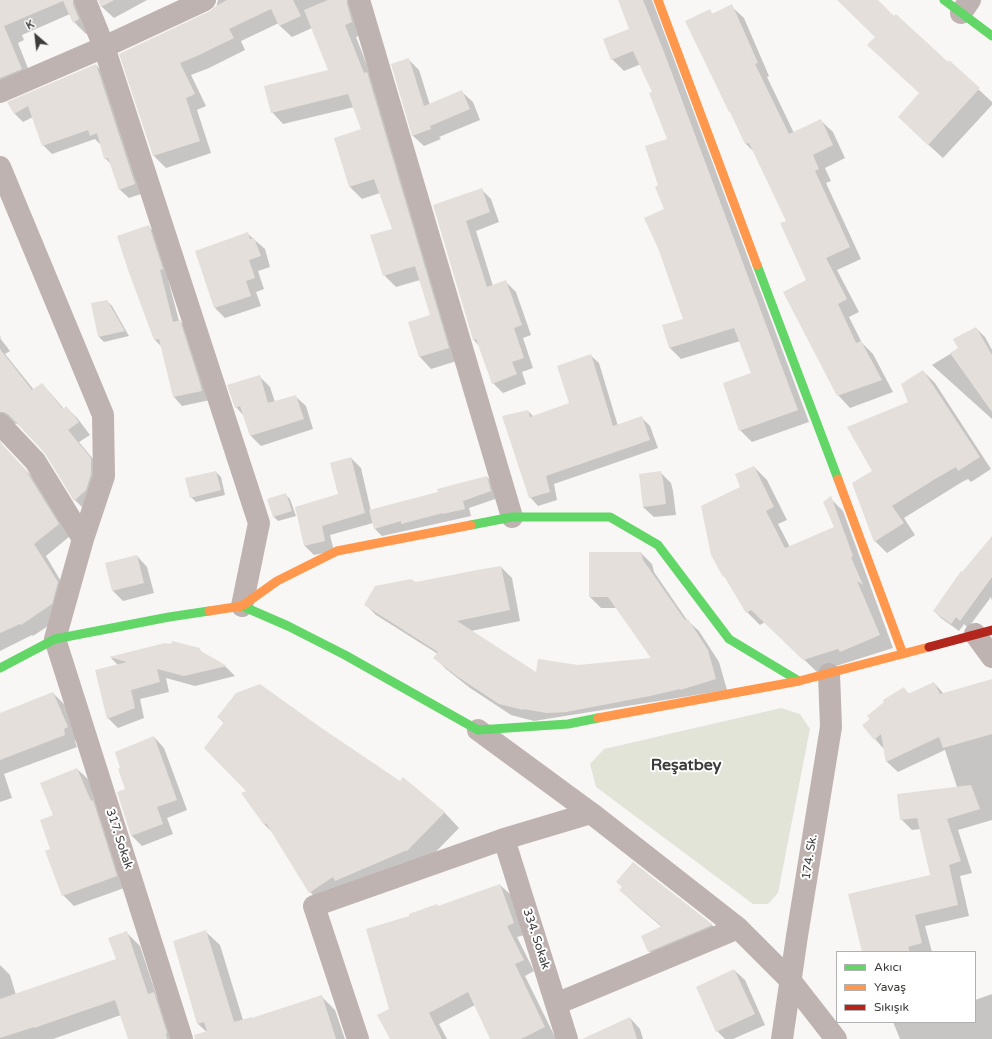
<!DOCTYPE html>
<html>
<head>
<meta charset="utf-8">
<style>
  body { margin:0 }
  #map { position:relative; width:992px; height:1039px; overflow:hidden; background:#f8f7f5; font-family:"Varela Round",sans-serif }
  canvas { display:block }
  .legend { position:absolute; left:836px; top:951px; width:140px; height:72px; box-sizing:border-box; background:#fff; border:1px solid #b1b1b1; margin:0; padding:5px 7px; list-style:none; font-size:12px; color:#3d3c3b }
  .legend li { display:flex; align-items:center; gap:8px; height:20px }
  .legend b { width:20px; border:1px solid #b1b1b1 }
  .north { position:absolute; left:16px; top:16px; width:40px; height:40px; -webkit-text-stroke:3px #fff; paint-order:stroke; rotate:332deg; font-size:11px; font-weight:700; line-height:16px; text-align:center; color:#3d3c3b }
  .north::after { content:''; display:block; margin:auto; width:14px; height:18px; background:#3d3c3b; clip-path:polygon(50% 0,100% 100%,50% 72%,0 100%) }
</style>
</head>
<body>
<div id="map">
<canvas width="992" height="1039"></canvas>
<ul class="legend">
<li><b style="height:5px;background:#63d668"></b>Akıcı</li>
<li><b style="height:5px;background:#ff974d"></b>Yavaş</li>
<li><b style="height:5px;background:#b3261e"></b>Sıkışık</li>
</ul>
<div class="north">K</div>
</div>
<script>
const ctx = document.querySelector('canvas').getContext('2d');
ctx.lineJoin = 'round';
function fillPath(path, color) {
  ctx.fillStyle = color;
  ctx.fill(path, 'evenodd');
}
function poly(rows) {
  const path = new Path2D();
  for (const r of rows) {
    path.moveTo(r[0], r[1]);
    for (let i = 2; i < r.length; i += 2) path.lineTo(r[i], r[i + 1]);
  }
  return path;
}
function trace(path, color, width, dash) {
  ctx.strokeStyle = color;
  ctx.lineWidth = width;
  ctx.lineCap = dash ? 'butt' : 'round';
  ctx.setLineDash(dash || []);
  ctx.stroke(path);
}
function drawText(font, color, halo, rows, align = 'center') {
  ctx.font = font + ' "Varela Round",sans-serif';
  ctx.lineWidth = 4;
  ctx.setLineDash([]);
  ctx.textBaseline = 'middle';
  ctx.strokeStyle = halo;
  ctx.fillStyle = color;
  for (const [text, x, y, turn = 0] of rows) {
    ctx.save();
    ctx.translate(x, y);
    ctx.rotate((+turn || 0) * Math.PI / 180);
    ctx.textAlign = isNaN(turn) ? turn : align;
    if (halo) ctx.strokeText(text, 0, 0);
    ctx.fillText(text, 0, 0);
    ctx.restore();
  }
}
fillPath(poly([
  [781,708,800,714,810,729,778,893,768,904,753,904,596,787,590,764,604,749]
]), '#e3e4d8');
fillPath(poly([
  [0,0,93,0,91,31,86,34,74,22,70,14,22,35,24,40,18,43,33,81,0,86],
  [100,0,147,0,114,18,102,7],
  [218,0,357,0,364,34,356,37,372,78,460,360,431,369,420,357,409,323,431,316,420,280,396,287,384,275,393,229,380,193,362,199,350,187,335,138,362,130,354,107,283,124,272,112,329,71,312,28,292,37,280,26,279,23,241,41,245,50,209,68,191,75,206,106,197,110,211,153,166,168,154,156,121,54,211,12,216,8],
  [619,0,652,0,809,422,752,442,740,430,752,373,740,341,681,359,669,347,684,319,666,210,659,186,669,139,654,92,641,64,624,71,612,59,631,29],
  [838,0,877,0,894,17,948,64,949,62,992,102,992,105,943,158,913,131,920,94,876,37],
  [731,6,744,18,769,76,767,77,794,133,820,120,833,132,845,158,825,168,831,181,826,183,861,259,837,270,859,312,849,317,862,343,873,354,893,392,850,408,838,395,808,281,787,221,754,152,746,144,733,115,709,11,713,14],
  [409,60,419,70,430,105,462,92,473,102,480,120,439,137,441,139,424,146,413,136,392,65],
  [96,65,105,74,144,193,129,198,119,189,111,164,105,158,101,144,100,144,95,139,52,154,43,145,33,117,23,122,14,113],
  [481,189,491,199,499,222,476,231,493,286,506,282,516,292,531,335,523,338,533,368,522,372,526,384,503,393,493,383,479,346,474,340,434,206],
  [148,226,157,235,171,278,168,279,179,321,180,321,188,330,210,400,182,406,174,397,162,347,155,340],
  [248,234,265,249,270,267,258,271,264,289,256,292,261,306,225,318,215,308],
  [107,301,112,306,129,336,104,342,99,337],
  [976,328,985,337,992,350,992,419,932,365,960,348],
  [0,336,1,337,0,338,10,351,5,354,34,390,42,384,53,396,64,409,66,407,78,419,90,435,79,442,103,471,87,512,75,500,46,454,20,426,17,424,10,423,0,432],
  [590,355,599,363,618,426,642,418,650,426,658,448,554,484,557,500,538,506,530,497,528,411,534,417,571,403],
  [923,371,935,383,991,469,971,482,968,479,962,482,904,518,915,535,887,553,875,541,853,483,873,471,909,403],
  [260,377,270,387,275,402,295,396,306,406,313,429,261,446,251,436,244,416,236,407],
  [0,441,2,445,37,482,70,536,46,556,69,595,63,616,33,636,32,635,0,651],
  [351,458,361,468,371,511,439,492,487,477,494,484,498,498,469,508,471,516,382,536,375,529,373,523,330,535,334,551,314,555,305,546,296,507,339,495],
  [754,467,767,480,787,520,778,524,790,547,835,528,830,498,843,511,893,648,817,672,765,622,760,625,747,612,728,581,724,576,741,488],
  [216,472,221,477,225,495,196,502,191,497],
  [660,472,671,483,673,491,676,515,654,517,643,507],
  [285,494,290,499,296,516,278,521,273,516],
  [992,546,992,601,991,597,968,628,964,624,959,631,941,618,934,611,962,573],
  [641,553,652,564,654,572,687,620,699,631,719,662,727,690,534,721,511,715,470,688,446,669,435,658,438,654,376,615,365,604,415,583,501,567,512,578,520,621,471,631,537,674,578,666,652,659,617,608,601,608,590,597],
  [137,556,147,567,154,593,123,601,113,591,106,564],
  [165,644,199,649,205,655,226,667,235,676,195,686,166,678,169,692,140,699,144,718,118,728,108,718,118,665,111,658],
  [992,680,992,820,958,830,972,873,960,876,969,916,925,926,932,952,863,952,931,875,921,829,912,830,901,819,957,787,945,750,898,772,886,761,884,749,875,739,904,689,909,694,934,683,944,694],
  [53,693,65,705,79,739,75,741,77,747,4,774,12,798,0,802,0,714],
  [218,717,319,728,444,812,459,828,422,866,325,907,310,892,272,832,264,824,248,791,224,723],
  [154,737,164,748,187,810,167,818,173,834,142,846,132,836,126,789],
  [77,769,88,779,99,807,127,887,74,906,63,895,52,849,54,816],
  [500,885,512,896,525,935,517,937,534,971,525,976,556,1039,491,1039,475,1005,439,1024,447,1039,394,1039,390,1009,439,907],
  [620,890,711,924,726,939,664,966,649,951,662,927,635,904],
  [126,932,140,946,157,997,178,1039,129,1039,121,1015,53,1039,0,1039,0,965,10,975,16,995,117,960],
  [206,932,220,945,243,1020,253,1019,321,996,335,1010,345,1039,210,1039,209,1034,198,1024],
  [734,970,745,980,765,1025,733,1039,725,1039,717,1031],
  [992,994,992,1039,900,1039,893,1022,975,1022,975,1000],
  [630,1018,640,1029,643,1039,613,1039]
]), '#0003');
fillPath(poly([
  [0,0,73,0,73,5,79,19,73,23,63,1,4,26,22,69,0,78],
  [98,0,114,0,101,7],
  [227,0,293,0,301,16,279,26,271,9,229,29,234,38,197,56,180,63,195,94,186,98,200,141,153,156,119,54,210,11,216,6],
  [328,0,347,0,347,4,352,22,345,25,364,73,367,72,449,348,419,357,408,322,430,315,415,266,383,276,370,235,392,229,374,179,349,187,334,138,361,129,348,94,271,113,264,86,328,70,304,10],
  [618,0,643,0,664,52,798,410,739,431,723,383,751,373,734,328,669,348,662,325,683,319,658,248,644,218,664,209,655,187,658,185,645,146,667,139,649,93,652,92,633,51,611,60,603,39,629,29],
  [837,0,878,0,894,16,896,14,948,62,949,60,980,88,928,145,898,117,919,93,867,45,875,37],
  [732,4,758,63,755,64,789,134,821,119,833,145,813,155,819,169,815,171,850,247,826,258,847,299,838,304,856,343,861,341,882,380,837,396,783,292,806,280,780,223,786,221,749,143,745,144,730,112,729,112,685,21,710,9,712,14],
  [409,58,424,106,462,90,470,109,430,126,431,129,412,136,391,64],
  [96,64,135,184,119,190,108,158,104,159,97,133,90,136,88,130,42,146,28,106,14,114,7,102],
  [482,188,490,212,466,221,487,287,506,280,522,325,514,328,524,358,512,362,517,374,492,384,476,339,473,340,433,205],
  [149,225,163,269,160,270,173,322,180,320,199,380,202,391,173,397,159,339,154,340,128,270,117,236],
  [248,232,250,239,254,238,261,256,249,260,255,278,246,281,251,296,214,308,195,251],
  [107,300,125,331,98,337,91,303],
  [976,327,992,355,992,412,950,353,958,348,953,339],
  [0,349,32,390,42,383,63,409,66,406,79,422,68,430,91,458,91,474,86,490,74,501,44,452,9,415,4,412,0,412],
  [591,354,613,426,642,416,650,440,546,476,550,492,529,498,502,416,528,410,530,417,569,403,557,366],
  [923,370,980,457,958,471,956,467,935,479,892,506,904,523,874,542,852,483,872,471,847,427,908,402,901,384],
  [260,375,268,403,296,395,304,419,250,436,240,406,235,408,227,385],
  [0,442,25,469,59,524,34,544,58,582,52,604,21,625,20,624,0,633],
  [351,457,365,513,322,526,325,541,304,546,295,507,338,494,330,463],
  [754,466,774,507,766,511,785,548,834,527,823,502,831,496,853,556,851,557,863,585,857,581,880,635,840,652,838,649,803,660,751,610,746,613,724,576,723,577,711,555,701,506,740,487,735,474],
  [216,471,221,490,190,498,185,478],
  [661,471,663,480,666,504,643,507,639,474],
  [487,476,491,491,463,501,465,509,443,514,443,513,401,524,401,521,374,529,369,510,438,492,437,489],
  [286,493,292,511,273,517,267,499],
  [992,536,992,577,960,621,956,617,951,624,933,611,961,571,962,572],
  [589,552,641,552,643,560,685,620,688,619,708,650,716,679,680,690,680,689,650,696,566,712,547,713,523,709,523,710,499,704,458,677,433,658,438,652,364,605,375,586,411,579,416,582,477,570,501,566,510,610,457,621,536,672,538,659,578,665,651,658,608,597,589,597],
  [137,555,144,583,112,591,105,563],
  [172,641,200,648,199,650,227,666,184,676,157,669,160,682,131,690,135,708,107,719,95,670,127,662,109,657,165,643,171,644],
  [992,679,992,734,943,748,939,737,886,762,881,734,874,740,862,725,870,719,867,716,884,702,883,700,904,687,908,694,934,682,940,694],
  [260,684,320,727,400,781,403,777,445,812,407,851,405,851,335,881,333,877,309,893,266,823,264,825,241,793,246,791,204,748,224,722,217,717,236,693],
  [53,692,68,727,64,729,65,735,0,760,0,713],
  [154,736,177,800,157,807,163,824,131,836,117,792,125,789,118,769,120,768,115,752],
  [77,768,91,801,93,800,117,876,62,896,45,851,50,849,40,820,53,815,40,783],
  [971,785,980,809,947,819,961,861,949,865,958,905,915,915,922,943,908,947,910,952,862,952,848,894,930,875,917,818,900,820,897,794],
  [633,862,712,924,710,926,648,952,641,936,662,926,619,890,622,887,616,882],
  [500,884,514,923,507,926,524,960,515,964,545,1027,521,1039,490,1039,468,992,429,1013,442,1039,390,1039,377,1015,389,1009,366,929,409,916,409,914,437,904,438,906],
  [206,930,234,1022,252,1017,252,1018,322,995,336,1039,195,1039,194,1035,207,1031,204,1022,197,1024,173,941],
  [127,931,148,994,154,992,167,1033,166,1034,167,1039,128,1039,115,1000,34,1028,34,1027,0,1038,0,999,116,959,108,938],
  [734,969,755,1014,716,1032,696,987],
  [630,1017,637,1039,582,1039]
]), '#e4dfda');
trace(poly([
  [85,0,104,47,259,523,242,606],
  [359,0,512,517],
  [961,13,970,0],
  [0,92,104,47,205,0],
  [0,167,103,415,104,476,83,539],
  [0,424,35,461,83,539,55,639,182,1039],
  [975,634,992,657],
  [478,730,591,813,738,928,790,980,836,1039],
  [504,839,567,1039],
  [556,1004,738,928],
  [358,1039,314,906,504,839,591,813],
  [782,1039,797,936,831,727,829,674]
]), '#beb3b0', 22);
trace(poly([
  [944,0,992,36],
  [757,265,838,479],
  [471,525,512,517,610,517,658,545,729,639,799,681],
  [242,606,288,626,345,655,478,730,568,724,598,718],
  [0,668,55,639,169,617,209,611]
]), '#63d668', 9);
trace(poly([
  [658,0,757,265],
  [838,479,903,654],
  [209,611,242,606,277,581,337,551,471,525],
  [598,718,799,681,929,647]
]), '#ff974d', 9);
trace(poly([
  [929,647,992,630]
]), '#b3261e', 9);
drawText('12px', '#3d3c3b', '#fff', [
  ["317. Sokak",119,839,72],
  ["174. Sk.",810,857,-81],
  ["334. Sokak",536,939,72]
]);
drawText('bold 16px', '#3d3c3b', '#fff', [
  ["Reşatbey",686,766]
]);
</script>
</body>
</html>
